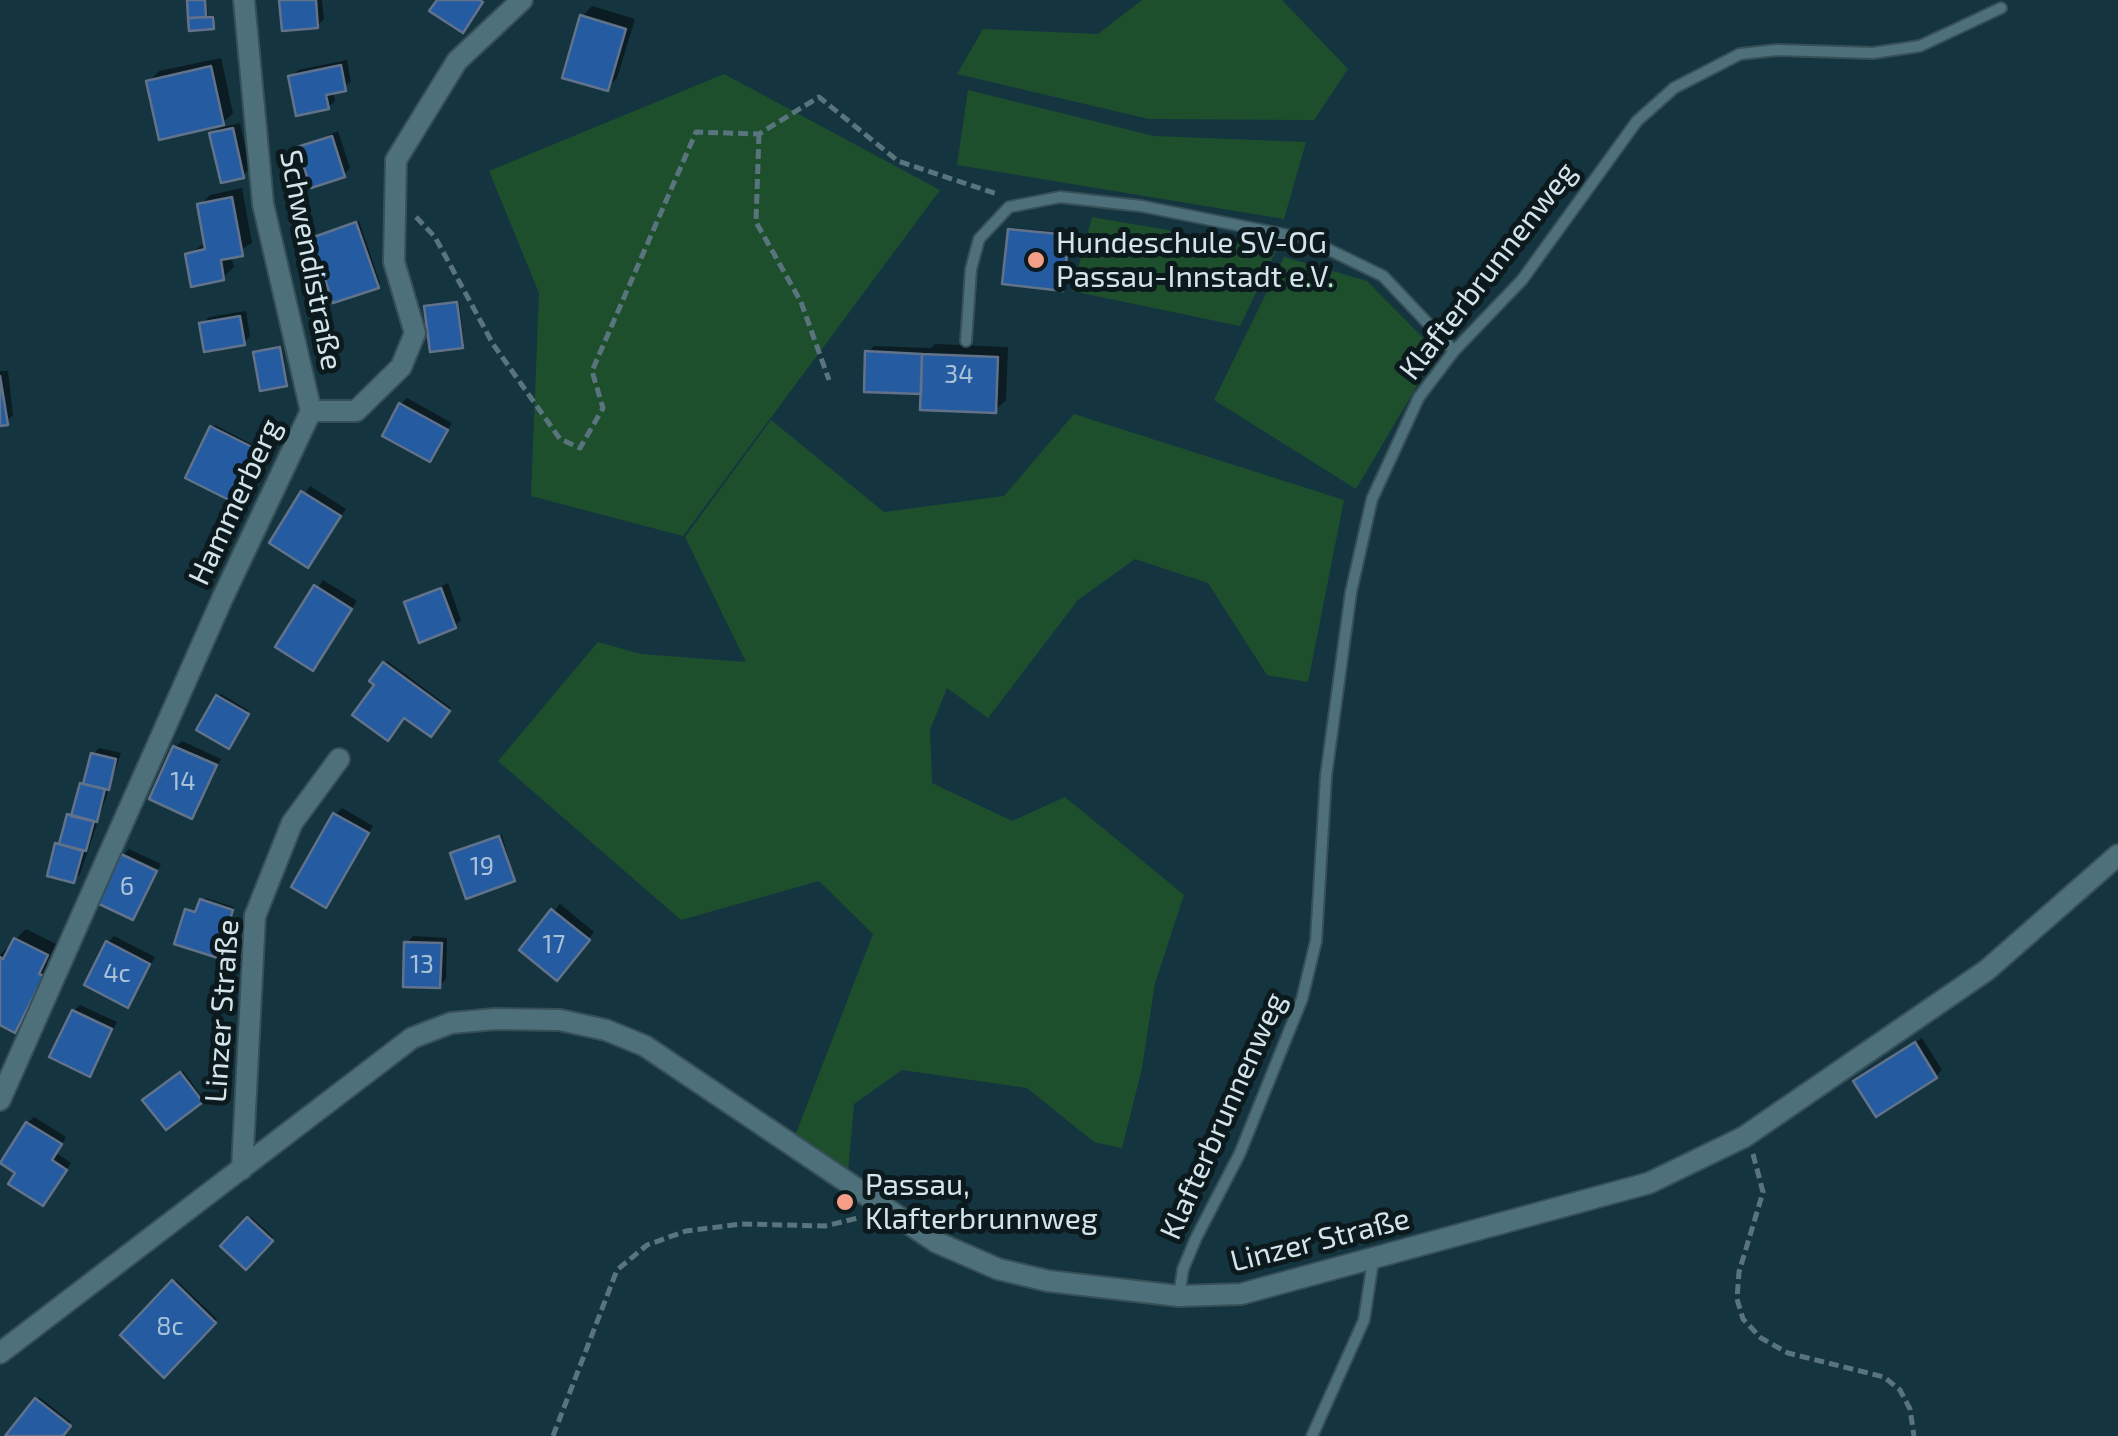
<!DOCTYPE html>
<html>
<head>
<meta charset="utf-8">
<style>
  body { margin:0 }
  canvas { display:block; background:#14343f }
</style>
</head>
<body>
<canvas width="2118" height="1436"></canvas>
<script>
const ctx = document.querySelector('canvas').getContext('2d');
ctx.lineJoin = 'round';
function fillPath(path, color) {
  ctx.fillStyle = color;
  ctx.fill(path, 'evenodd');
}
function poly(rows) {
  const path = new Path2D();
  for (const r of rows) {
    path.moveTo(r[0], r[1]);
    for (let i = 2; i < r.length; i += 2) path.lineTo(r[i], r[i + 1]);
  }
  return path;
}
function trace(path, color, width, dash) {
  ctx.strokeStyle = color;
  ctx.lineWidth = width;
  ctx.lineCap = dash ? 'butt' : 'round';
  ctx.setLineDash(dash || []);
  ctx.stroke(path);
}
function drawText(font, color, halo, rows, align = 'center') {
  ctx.font = font + ' "Exo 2",sans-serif';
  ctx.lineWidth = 10;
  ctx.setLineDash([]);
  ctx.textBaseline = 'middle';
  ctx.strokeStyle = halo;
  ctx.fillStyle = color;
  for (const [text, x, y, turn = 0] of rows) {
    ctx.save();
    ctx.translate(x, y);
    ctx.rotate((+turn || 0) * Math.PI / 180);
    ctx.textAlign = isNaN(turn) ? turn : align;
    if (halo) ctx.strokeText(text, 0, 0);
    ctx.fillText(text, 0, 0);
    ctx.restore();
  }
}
fillPath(poly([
  [1142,0,1282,0,1348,69,1314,120,1149,119,957,74,983,29,1098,34],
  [724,74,940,190,683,536,531,496,539,293,489,171],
  [968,90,1154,136,1306,142,1284,219,957,165],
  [1092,217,1277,249,1240,326,1072,291],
  [1284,257,1367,281,1437,352,1356,489,1214,400],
  [1074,414,1344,500,1308,682,1267,675,1208,583,1135,559,1078,600,988,718,947,688,930,730,932,783,1012,821,1065,797,1184,895,1155,983,1142,1068,1122,1148,1094,1142,1027,1088,902,1070,854,1104,848,1172,795,1136,873,934,819,881,681,920,498,761,598,642,641,654,746,662,685,537,771,420,884,512,1004,496]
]), '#1d4f2d');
fillPath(poly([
  [190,0,206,0,208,16,215,16,213,27,192,28],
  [282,0,322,0,324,19,317,26],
  [592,6,635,19,617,78,607,88,582,17],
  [221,58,233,113,223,123,149,82,159,71],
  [347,60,351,82,333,91,335,101,328,107,291,77,298,70],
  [240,123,250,169,243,175,212,134,219,128],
  [338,131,350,168,344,175,300,148],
  [242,188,252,243,231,256,234,267,223,277,187,255,207,242,200,205,210,195],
  [359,221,380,283,377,286,313,238],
  [1013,228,1070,233,1062,288,1010,230],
  [459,301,464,343,462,346,427,307],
  [246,311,250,336,244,343,202,324,209,317],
  [935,344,1008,347,1006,400,995,410,923,392,868,353,874,346,931,348],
  [282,346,288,382,286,384,255,353],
  [0,371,8,371,13,416,0,423],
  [407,398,452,423,430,459,401,404],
  [215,425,263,450,239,498,212,428],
  [310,486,346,509,308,565,272,542],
  [323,580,357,601,319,661,279,646],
  [448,583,461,620,455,626,407,603],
  [387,661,451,708,431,734,372,681],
  [221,694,249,711,231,743,218,696],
  [182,741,221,759,192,816,175,747],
  [99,748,121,753,80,874,73,880,50,874,93,754],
  [342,808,373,826,326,904,335,815],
  [502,835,514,879,455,851],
  [129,849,161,864,133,917,123,855],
  [205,898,234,907,219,953,187,911,199,911],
  [560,904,594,932,564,972,522,950],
  [26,929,56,944,47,963,53,966,25,1020,15,1030,0,1022,0,955],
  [114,936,155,957,128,1004,108,942],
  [413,936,447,938,446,979,439,986,407,943],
  [80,1005,117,1022,89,1074,74,1011],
  [1922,1038,1942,1070,1936,1076,1863,1075],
  [183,1071,203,1098,166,1127,146,1100],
  [34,1117,66,1137,56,1153,71,1163,43,1203,19,1172,27,1123],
  [251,1217,273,1237,246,1267,224,1246],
  [176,1280,217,1319,164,1374,123,1335],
  [39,1397,71,1422,61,1436,8,1436]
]), '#0007');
const building = poly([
  [187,0,205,0,206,17,188,18,187,0],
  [279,0,316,0,318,28,282,31,279,0],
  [437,0,479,0,483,2,463,33,429,11,437,0],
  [580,15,626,29,608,91,562,78,580,15],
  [213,17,214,29,189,31,188,18,213,17],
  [341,65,346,91,326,95,329,109,296,116,288,76,341,65],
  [211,66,224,125,159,140,146,81,211,66],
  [233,128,244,178,221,183,209,133,233,128],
  [332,136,345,177,311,188,297,147,332,136],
  [232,197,243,256,221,260,224,280,191,287,185,254,205,249,197,204,232,197],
  [356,222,379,288,333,303,311,238,356,222],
  [1008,229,1069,235,1063,291,1002,284,1008,229],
  [457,302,463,348,430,352,424,306,457,302],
  [240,316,245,345,204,352,199,323,240,316],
  [280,347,287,386,260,391,253,352,280,347],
  [865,351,922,354,921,394,864,392,865,351],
  [922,354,998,357,996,413,920,410,922,354],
  [0,376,8,425,0,426,0,376],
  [399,403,448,430,430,462,382,436,399,403],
  [210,426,262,452,237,504,185,478,210,426],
  [301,491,341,516,308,568,269,543,301,491],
  [314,585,352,609,313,671,275,647,314,585],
  [441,588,456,628,419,643,404,602,441,588],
  [383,662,450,711,431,737,404,718,388,741,352,715,374,685,369,681,383,662],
  [216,695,249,714,229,749,196,730,216,695],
  [173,746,217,765,192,819,149,799,173,746],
  [91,753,116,759,109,790,83,784,91,753],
  [80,783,105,789,97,822,71,816,80,783],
  [333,813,369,833,326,908,291,887,333,813],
  [67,814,94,821,86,851,59,844,67,814],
  [499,836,515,881,466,899,450,853,499,836],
  [55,843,83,851,74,883,47,876,55,843],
  [121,854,157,871,133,920,97,903,121,854],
  [200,899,233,910,218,958,174,944,185,909,195,912,200,899],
  [551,909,590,940,557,981,519,950,551,909],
  [14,938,48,955,39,974,44,976,15,1033,0,1025,0,957,3,959,14,938],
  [106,941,150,964,128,1008,84,985,106,941],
  [404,942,442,943,440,988,403,987,404,942],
  [72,1010,112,1029,90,1077,49,1057,72,1010],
  [1915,1042,1937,1078,1876,1117,1853,1081,1915,1042],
  [180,1072,203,1102,166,1130,142,1100,180,1072],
  [26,1122,62,1144,52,1160,67,1170,43,1206,8,1184,15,1173,0,1163,26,1122],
  [247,1217,273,1241,246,1270,220,1246,247,1217],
  [172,1280,216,1323,164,1378,120,1335,172,1280],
  [35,1398,71,1426,63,1436,5,1436,35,1398]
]);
fillPath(building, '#255ba0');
trace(building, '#61728a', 2.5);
const lane = poly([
  [966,341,971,269,979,239,1009,207,1060,197,1141,206,1307,239,1383,276,1454,351],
  [1179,1296,1183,1269,1196,1238,1240,1153,1302,999,1316,941,1326,776,1351,592,1372,499,1419,397,1454,351,1522,280,1637,121,1674,88,1740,54,1777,50,1873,53,1920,46,2001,8],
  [1312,1436,1364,1320,1373,1261]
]);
const street = poly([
  [244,0,263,204,311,411],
  [0,1100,223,597,311,411,356,411,401,367,415,333,394,262,396,160,457,61,522,0],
  [242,1169,255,916,292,823,339,759],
  [0,1353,412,1038,451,1023,495,1019,560,1020,606,1030,645,1046,936,1242,998,1269,1048,1281,1179,1296,1241,1294,1649,1183,1744,1137,1987,970,2118,855]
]);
trace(lane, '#375058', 14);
trace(street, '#375058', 24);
trace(poly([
  [759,134,756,222,801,302,829,380],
  [416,217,435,237,493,344,560,439,580,448,603,408,592,371,696,132,759,134,819,97,898,161,997,194],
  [1753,1154,1763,1192,1739,1272,1737,1299,1743,1319,1761,1338,1788,1353,1884,1377,1900,1390,1910,1409,1914,1436],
  [553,1436,617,1270,647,1245,686,1231,742,1224,825,1226,858,1218]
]), '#5a747e', 5, [10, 5]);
trace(lane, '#4e707b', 10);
trace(street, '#4e707b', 20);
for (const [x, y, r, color] of [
  [1036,260,10,"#f49e87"],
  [845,1202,10,"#f49e87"]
]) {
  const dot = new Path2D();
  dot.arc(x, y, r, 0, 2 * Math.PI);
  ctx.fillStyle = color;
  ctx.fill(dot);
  trace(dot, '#0c1a1e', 4);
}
drawText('25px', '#a8c2d8', null, [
  ["34",959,375],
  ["14",183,782],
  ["19",482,867],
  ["6",127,887],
  ["17",554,945],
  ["13",422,965],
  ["4c",117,974],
  ["8c",170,1327]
]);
drawText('30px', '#d3e5eb', '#0c1a1e', [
  ["Hundeschule SV-OG",1056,243],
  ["Passau-Innstadt e.V.",1056,277],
  ["Passau,",865,1185],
  ["Klafterbrunnweg",865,1219]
], 'left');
drawText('30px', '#d3e5eb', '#0c1a1e', [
  ["Schwendistraße",311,260,79],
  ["Klafterbrunnenweg",1488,271,-52],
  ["Hammerberg",235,502,-65],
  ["Linzer Straße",222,1011,-86],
  ["Klafterbrunnenweg",1223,1116,-66],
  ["Linzer Straße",1320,1240,-14]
]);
</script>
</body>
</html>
